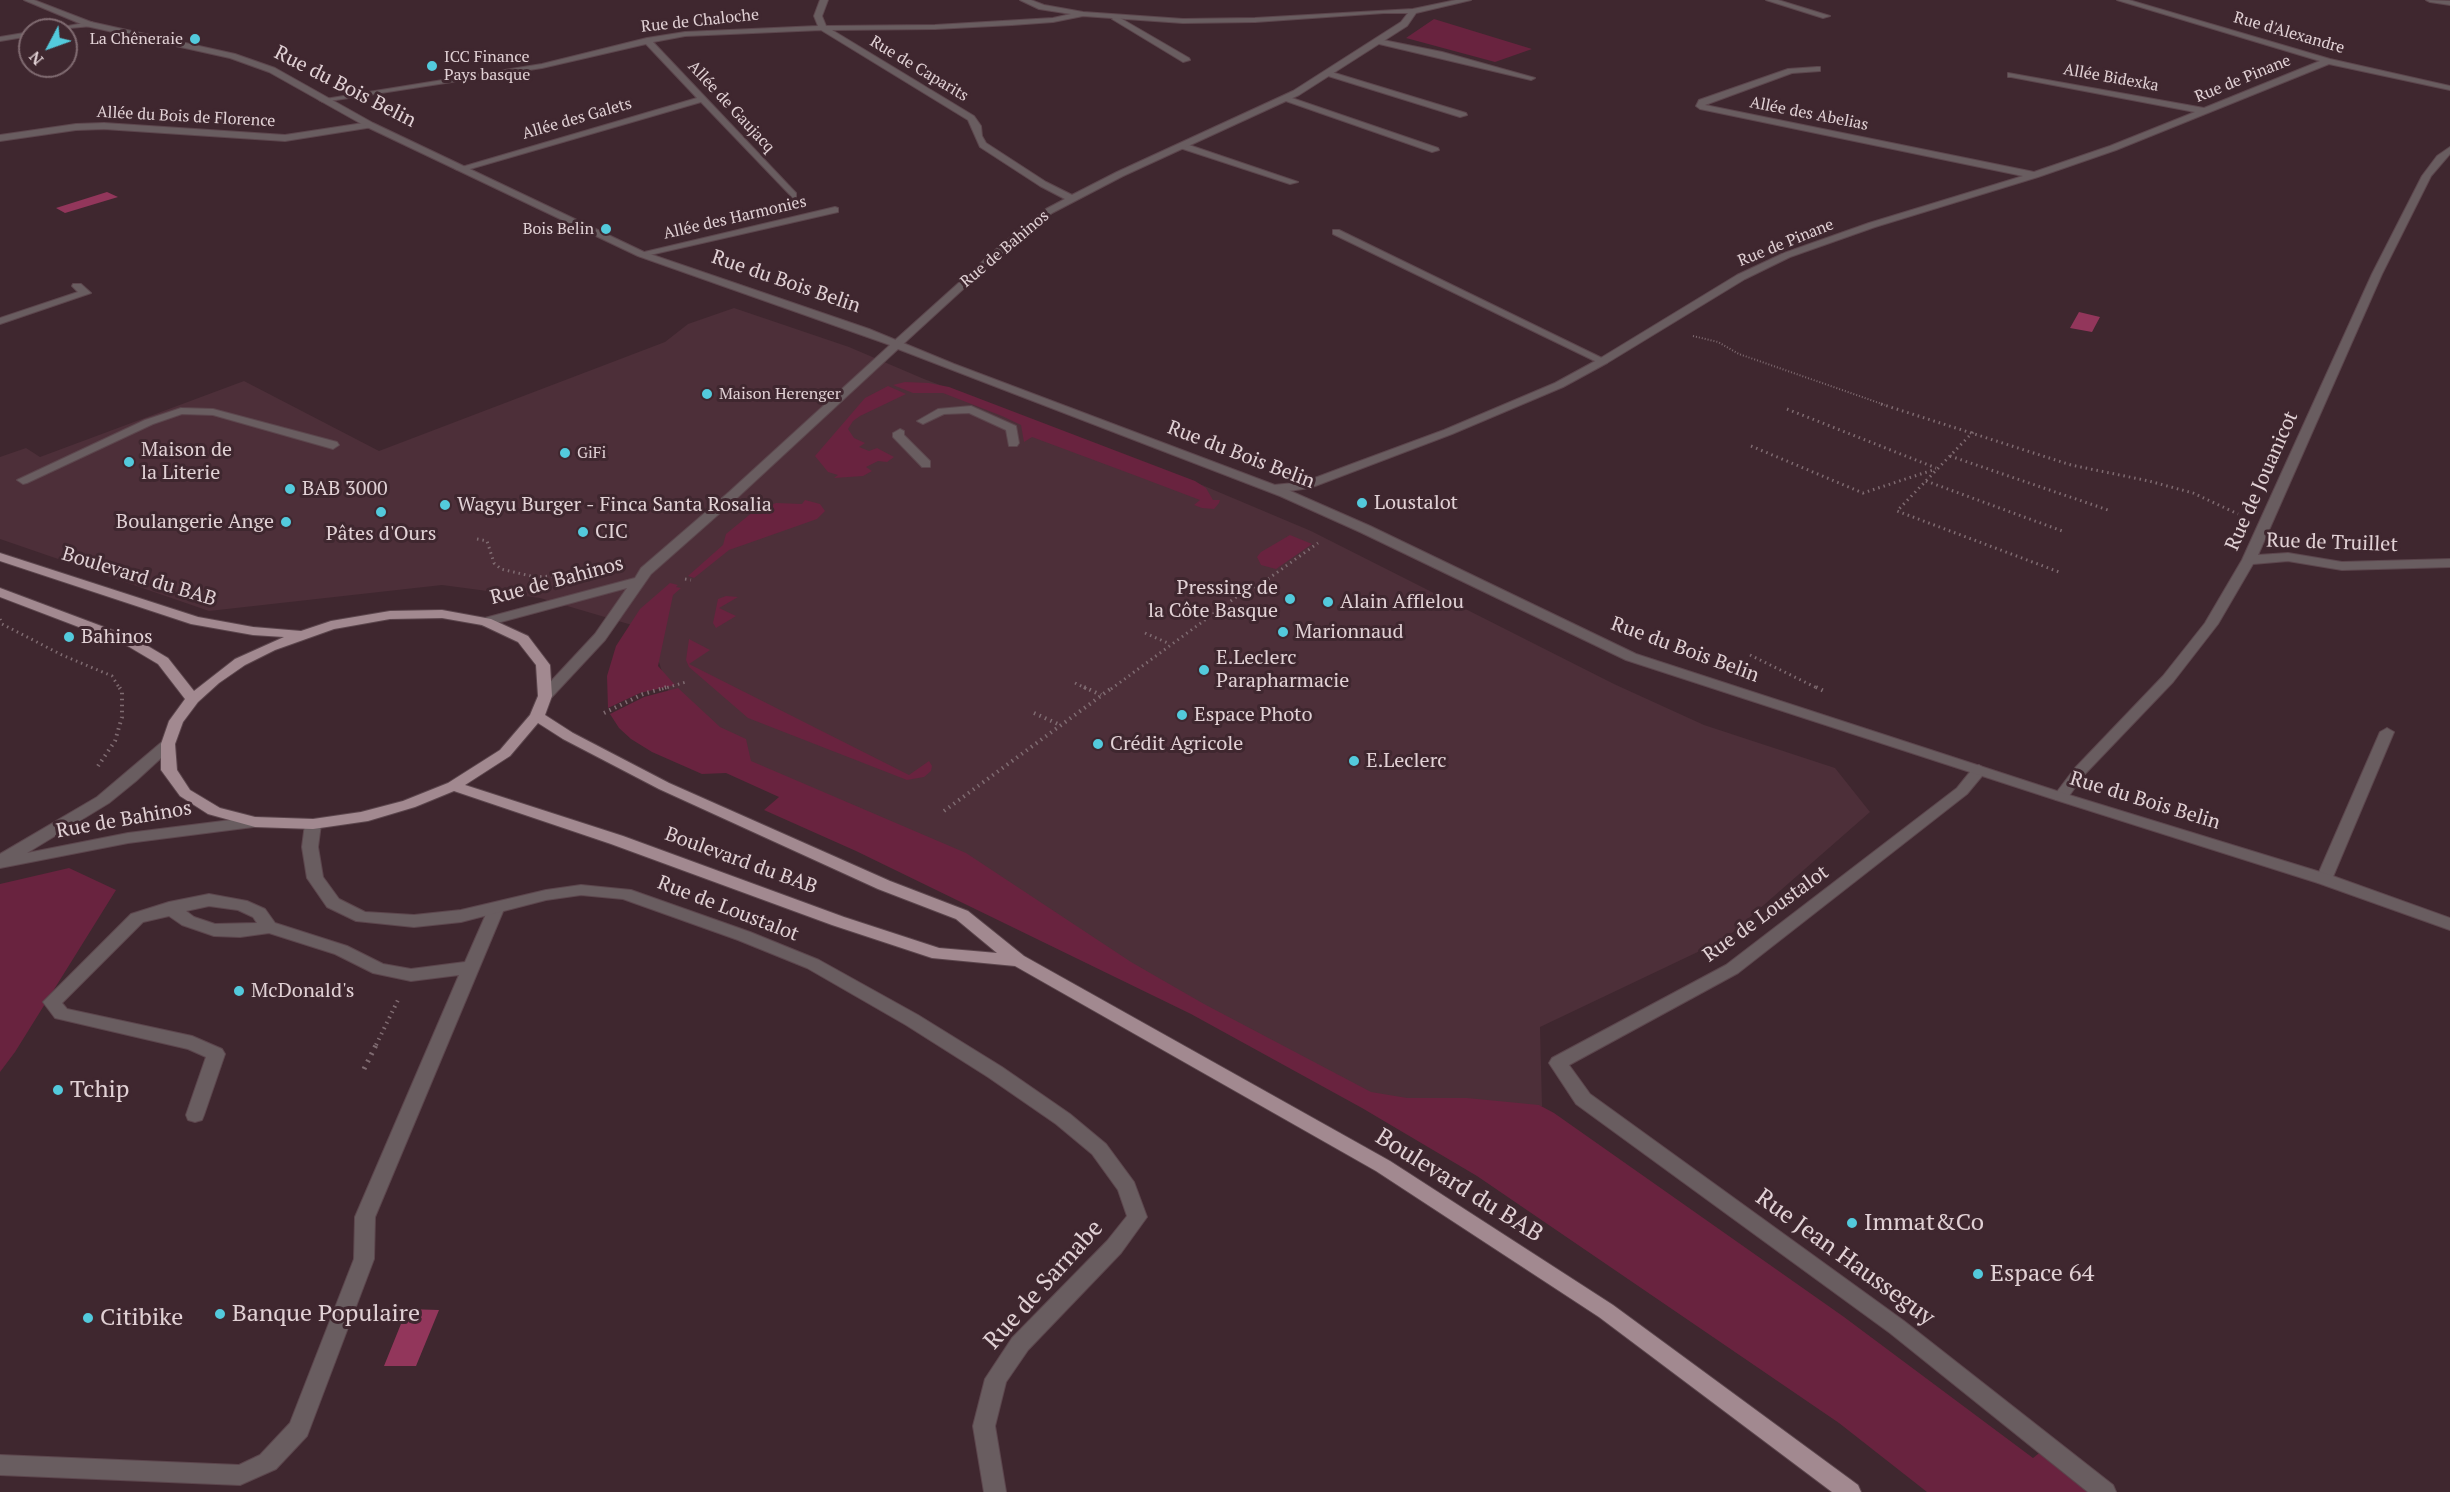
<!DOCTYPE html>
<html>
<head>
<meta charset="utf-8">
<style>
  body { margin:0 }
  #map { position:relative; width:2450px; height:1492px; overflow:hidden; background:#3f272f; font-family:"PT Serif",serif }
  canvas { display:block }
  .north { position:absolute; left:18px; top:18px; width:60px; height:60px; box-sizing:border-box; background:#3f272f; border:2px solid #806b71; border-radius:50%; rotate:229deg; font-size:16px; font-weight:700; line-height:24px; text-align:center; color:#e1d1d5 }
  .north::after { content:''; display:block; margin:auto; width:21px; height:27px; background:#53cadc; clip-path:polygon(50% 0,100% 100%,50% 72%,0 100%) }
</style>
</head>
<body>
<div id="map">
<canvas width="2450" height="1492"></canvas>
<div class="north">N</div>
</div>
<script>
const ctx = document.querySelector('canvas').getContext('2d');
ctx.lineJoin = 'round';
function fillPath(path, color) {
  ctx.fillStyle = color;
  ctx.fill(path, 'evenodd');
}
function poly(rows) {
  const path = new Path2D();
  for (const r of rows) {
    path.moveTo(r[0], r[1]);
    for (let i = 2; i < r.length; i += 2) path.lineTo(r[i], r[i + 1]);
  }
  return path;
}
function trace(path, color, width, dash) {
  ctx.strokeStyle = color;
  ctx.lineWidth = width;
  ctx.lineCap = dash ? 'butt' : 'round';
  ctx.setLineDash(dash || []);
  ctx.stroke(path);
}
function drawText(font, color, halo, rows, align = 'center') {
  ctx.font = font + ' "PT Serif",serif';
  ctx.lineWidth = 6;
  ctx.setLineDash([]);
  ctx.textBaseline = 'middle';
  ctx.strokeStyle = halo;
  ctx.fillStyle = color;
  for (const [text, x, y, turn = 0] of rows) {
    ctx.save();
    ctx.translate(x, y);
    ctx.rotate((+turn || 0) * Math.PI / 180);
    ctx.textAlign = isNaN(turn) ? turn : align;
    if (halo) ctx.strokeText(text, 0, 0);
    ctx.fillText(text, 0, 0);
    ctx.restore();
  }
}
fillPath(poly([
  [734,308,849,347,924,379,1183,477,1311,531,1614,684,1704,725,1835,768,1870,812,1725,939,1540,1027,1542,1106,1374,1103,683,739,649,630,540,598,442,585,209,611,0,539,0,457,26,448,40,457,244,381,379,451,665,342,688,324]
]), '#4d2f39');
fillPath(poly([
  [1434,19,1532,49,1495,62,1406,38],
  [905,382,929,383,949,387,1195,481,1206,488,1213,500,1220,500,1219,503,1214,509,1202,508,1194,505,1200,500,1134,475,1032,437,1024,442,1021,425,1002,416,943,393,913,393,893,385],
  [888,386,906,394,860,416,853,421,848,429,854,438,865,443,859,447,869,451,877,448,894,457,887,462,878,461,866,467,872,471,863,476,834,478,838,475,828,472,815,456,865,398],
  [805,500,820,504,825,511,817,519,729,550,694,578,688,576,723,545,726,534,754,511,776,503,802,504],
  [1290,535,1312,544,1276,569,1261,565,1257,557,1261,552],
  [670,583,678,585,676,587,681,588,673,595,658,666,675,685,640,693,608,708,607,676,616,646,640,609],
  [726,596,738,597,719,608,736,616,716,628,713,623,718,599],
  [689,639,710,650,689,664,909,775,929,761,932,766,931,771,924,777,907,780,748,718,689,667,686,660],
  [678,688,720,727,746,739,751,761,966,853,1131,962,1204,1004,1371,1092,1407,1098,1467,1098,1539,1105,1554,1113,1844,1317,2033,1458,2043,1450,2054,1465,2088,1492,1927,1492,1839,1423,1477,1176,1362,1108,1191,1014,856,851,764,810,779,797,726,773,702,774,652,752,631,739,619,728,610,714,644,697],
  [69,868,116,890,15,1052,0,1072,0,884]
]), '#69233f');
fillPath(poly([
  [107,192,118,197,65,213,56,208],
  [2079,312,2100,317,2092,332,2070,328],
  [407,1309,439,1310,416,1366,384,1366]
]), '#92365b');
const service = poly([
  [1766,0,1778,0,1830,16,1823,18,1766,0],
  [2426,0,2450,1,2450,5,2430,2,2426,0],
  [1115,15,1189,58,1190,60,1183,62,1112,19,1115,15],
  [1378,39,1442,52,1535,78,1531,80,1375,43,1375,39,1378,39],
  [1328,71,1466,113,1467,115,1460,117,1325,75,1325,71,1328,71],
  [1286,96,1438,148,1439,150,1432,152,1283,100,1282,98,1286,96],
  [1180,144,1186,144,1298,182,1290,184,1180,148,1180,144],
  [1333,230,1339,230,1608,361,1607,363,1599,363,1333,234,1333,230],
  [971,406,1016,426,1019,443,1017,446,1009,446,1006,430,969,413,944,414,923,424,917,421,938,409,971,406],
  [181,408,213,409,337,442,339,445,333,449,213,415,182,414,153,424,27,483,23,484,17,480,145,420,181,408],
  [900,429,904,431,904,435,930,461,930,467,922,467,893,437,893,433,900,429],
  [209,894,247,901,265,909,275,923,347,946,383,964,411,969,465,962,490,905,502,905,504,909,375,1217,374,1259,307,1436,276,1469,240,1485,0,1475,0,1455,239,1465,260,1455,290,1423,354,1259,355,1217,459,975,411,981,373,973,335,954,269,933,240,937,214,936,182,925,169,916,143,922,62,1003,67,1009,192,1036,222,1049,225,1054,204,1115,202,1120,195,1122,188,1120,186,1115,206,1057,188,1049,55,1018,43,1002,131,914,169,902,209,894],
  [209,906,238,910,253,917,257,923,215,924,194,917,186,911,209,906]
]);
const minor = poly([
  [820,0,828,0,822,16,826,26,935,25,1053,18,1071,14,1039,9,1020,0,1031,0,1044,5,1083,12,1183,19,1255,18,1413,9,1456,0,1471,0,1416,13,1407,26,1299,95,1123,176,1052,213,1008,248,901,346,897,347,892,344,893,342,1002,244,1046,209,1065,199,1040,186,980,147,968,120,821,30,685,36,653,42,796,193,796,197,793,198,701,102,463,171,455,169,697,98,646,44,542,68,323,102,319,100,542,64,647,38,685,32,818,26,814,16,820,0],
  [1384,13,1408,13,1401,22,1293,91,1117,172,1072,195,1046,182,986,143,982,136,981,126,974,116,832,30,935,29,1012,25,1053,22,1083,16,1183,23,1255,22,1384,13],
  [2117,0,2129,0,2330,59,2450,86,2450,90,2329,64,2116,150,2038,177,1875,227,1790,257,1745,279,1607,363,1563,387,1452,434,1310,488,1274,493,1268,489,1274,485,1304,482,1352,464,1444,430,1555,383,1599,359,1737,275,1784,253,1869,223,2023,176,1700,109,1696,106,1699,100,1788,69,1817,67,1820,67,1820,71,1792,73,1705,105,2034,172,2110,146,2195,112,2011,77,2008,77,2008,73,2204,108,2320,61,2117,0],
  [89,22,92,22,92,26,47,30,89,22],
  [30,32,30,36,0,41,0,37,30,32],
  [370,122,374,125,373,127,285,141,104,129,76,130,0,141,0,135,76,124,104,123,285,135,370,122],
  [2450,147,2450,154,2431,176,2382,274,2258,555,2288,553,2342,562,2450,559,2450,567,2342,570,2288,561,2253,564,2218,624,2173,682,2085,774,2066,800,2056,800,2053,797,2075,768,2163,676,2205,623,2242,560,2372,274,2422,176,2437,156,2450,147],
  [835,207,838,208,838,212,641,257,636,254,835,207],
  [73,284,81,284,91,293,0,324,0,318,78,292,72,286,73,284],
  [2387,728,2394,732,2332,879,2330,883,2318,883,2316,879,2380,732,2387,728],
  [168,739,175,744,173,747,136,781,109,803,27,853,128,833,255,817,261,818,263,822,261,826,128,843,0,868,0,854,97,797,163,741,168,739],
  [1979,765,1987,770,1967,794,1738,973,1569,1065,1590,1094,1904,1321,2113,1485,2116,1492,2088,1492,1890,1333,1576,1104,1549,1063,1552,1058,1726,965,1957,788,1974,767,1979,765],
  [313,819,321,824,318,847,323,877,339,899,365,912,414,915,461,910,546,890,581,885,631,890,750,932,819,960,918,1015,1002,1067,1070,1114,1106,1144,1134,1182,1147,1217,1121,1253,1028,1350,1006,1382,995,1426,1006,1492,984,1492,973,1426,985,1379,1012,1338,1107,1241,1127,1216,1118,1190,1092,1154,1056,1124,988,1077,906,1025,807,968,738,940,623,899,581,895,546,900,461,922,414,927,356,921,327,907,307,878,302,847,305,824,313,819]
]);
const tertiary = poly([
  [24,0,34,0,91,22,235,54,275,68,373,123,644,252,869,329,954,364,1288,490,1370,526,1636,654,2066,794,2330,875,2450,918,2450,930,2318,883,2056,800,1626,660,1360,532,1280,496,898,349,737,498,651,574,605,640,550,699,540,699,538,696,540,693,595,634,627,588,486,626,481,625,479,622,481,619,635,578,641,568,729,492,890,345,638,256,367,127,269,72,230,58,86,26,24,0]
]);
const primary = poly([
  [0,553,198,617,253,627,301,631,331,621,390,611,442,610,491,619,528,636,550,665,552,696,545,715,573,733,669,783,890,881,968,911,1024,956,1390,1161,1613,1305,1858,1485,1861,1492,1832,1492,1599,1317,1376,1171,1015,966,932,958,832,925,611,844,454,791,415,807,368,821,313,829,255,827,208,814,180,796,161,770,161,744,169,721,185,699,158,664,126,645,0,597,0,588,136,639,168,658,194,691,235,659,284,637,253,635,191,624,0,561,0,553],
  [442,618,482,625,518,642,536,665,538,696,530,715,500,750,448,783,403,801,361,812,313,819,255,817,220,808,190,790,177,770,175,744,183,722,198,702,219,683,245,665,275,650,334,629,390,619,442,618],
  [538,723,563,739,659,789,878,889,956,919,997,953,939,948,844,917,623,836,465,785,510,756,538,723]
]);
trace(service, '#5c464d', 2);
trace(minor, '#5c464d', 2);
trace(tertiary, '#5c464d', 2);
trace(primary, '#5c464d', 2);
trace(poly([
  [1693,336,1718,342,1739,354,1885,405]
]), '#7f6b71', 2, [1, 2]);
trace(poly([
  [1881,404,2071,465,2149,481,2193,493,2238,514],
  [1787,409,1936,468],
  [1973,432,1897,511,2059,572],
  [1751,446,1863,493,1936,469],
  [1950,456,2111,511],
  [1926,481,2065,532],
  [477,539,487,541,494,563,501,569,535,577,552,576],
  [685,579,691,580],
  [1184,606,1208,616],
  [0,619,2,624,62,655,112,676,120,689],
  [1145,633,1170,644],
  [1750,655,1819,689],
  [1075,683,1087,689],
  [662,689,686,682],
  [1111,689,1243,592,1254,589,1318,543]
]), '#7f6b71', 3, [1.5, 4]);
trace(poly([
  [1084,687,1101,695],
  [1816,687,1824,691],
  [604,713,643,694,667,687],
  [1034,713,1060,725],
  [98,766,115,741,122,717,122,691,119,687],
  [944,811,1113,687],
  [376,1045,398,1000]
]), '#7f6b71', 4, [1.5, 4.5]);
trace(poly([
  [364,1069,377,1043]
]), '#7f6b71', 5, [2, 6]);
fillPath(service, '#695d60');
fillPath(minor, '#695d60');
fillPath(tertiary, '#695d60');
fillPath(primary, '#a28990');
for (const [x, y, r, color] of [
  [195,39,6,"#53cadc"],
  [432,66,6,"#53cadc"],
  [606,229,6,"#53cadc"],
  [707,394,6,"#53cadc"],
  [565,453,6,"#53cadc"],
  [129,462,6,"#53cadc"],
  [290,489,6,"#53cadc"],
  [1362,503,6,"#53cadc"],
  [445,505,6,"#53cadc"],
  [381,512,6,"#53cadc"],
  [286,522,6,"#53cadc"],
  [583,532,6,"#53cadc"],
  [1290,599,6,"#53cadc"],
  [1328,602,6,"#53cadc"],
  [1283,632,6,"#53cadc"],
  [69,637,6,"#53cadc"],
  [1204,670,6,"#53cadc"],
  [1182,715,6,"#53cadc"],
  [1098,744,6,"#53cadc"],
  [1354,761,6,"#53cadc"],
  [239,991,6,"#53cadc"],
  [58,1090,6,"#53cadc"],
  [1852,1223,6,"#53cadc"],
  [1978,1274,6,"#53cadc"],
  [220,1314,6,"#53cadc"],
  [88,1318,6,"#53cadc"]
]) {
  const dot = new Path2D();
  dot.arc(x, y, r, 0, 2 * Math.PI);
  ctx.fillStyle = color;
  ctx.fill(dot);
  trace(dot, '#3f272f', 2);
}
drawText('16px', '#e1d1d5', '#3f272f', [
  ["Rue de Chaloche",700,21,-6],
  ["Rue d'Alexandre",2289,33,16],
  ["Rue de Caparits",919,69,31],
  ["Allée Bidexka",2111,78,10],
  ["Rue de Pinane",2243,79,-22],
  ["Allée de Gaujacq",731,107,47],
  ["Allée des Abelias",1809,114,11],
  ["Allée du Bois de Florence",186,117,3],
  ["Allée des Galets",577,119,-16],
  ["Allée des Harmonies",735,218,-13],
  ["Rue de Pinane",1786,243,-22],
  ["Rue de Bahinos",1005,249,-40]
]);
drawText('16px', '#e1d1d5', '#3f272f', [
  ["La Chêneraie",183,39,"right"],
  ["ICC Finance",444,57],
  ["Pays basque",444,75],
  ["Bois Belin",594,229,"right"],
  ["Maison Herenger",719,394],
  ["GiFi",577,453]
], 'left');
drawText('20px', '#e1d1d5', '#3f272f', [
  ["Rue du Bois Belin",345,87,27],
  ["Rue du Bois Belin",786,282,19],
  ["Rue du Bois Belin",1241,455,21],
  ["Rue de Jouanicot",2262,481,-66],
  ["Rue de Truillet",2332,543,2],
  ["Boulevard du BAB",139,577,17],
  ["Rue de Bahinos",557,581,-15],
  ["Rue du Bois Belin",1685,650,20],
  ["Rue du Bois Belin",2145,801,17],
  ["Rue de Bahinos",124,820,-10],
  ["Boulevard du BAB",741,861,20],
  ["Rue de Loustalot",728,909,21],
  ["Rue de Loustalot",1766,914,-36]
]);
drawText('20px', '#e1d1d5', '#3f272f', [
  ["Maison de",141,450],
  ["la Literie",141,473],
  ["BAB 3000",302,489],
  ["Loustalot",1374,503],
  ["Wagyu Burger - Finca Santa Rosalia",457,505],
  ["Boulangerie Ange",274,522,"right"],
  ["CIC",595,532],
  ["Pâtes d'Ours",381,534,"center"],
  ["Pressing de",1278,588,"right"],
  ["la Côte Basque",1278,611,"right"],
  ["Alain Afflelou",1340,602],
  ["Marionnaud",1295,632],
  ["Bahinos",81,637],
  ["E.Leclerc",1216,658],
  ["Parapharmacie",1216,681],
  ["Espace Photo",1194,715],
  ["Crédit Agricole",1110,744],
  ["E.Leclerc",1366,761],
  ["McDonald's",251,991]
], 'left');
drawText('24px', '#e1d1d5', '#3f272f', [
  ["Tchip",70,1090],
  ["Immat&Co",1864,1223],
  ["Espace 64",1990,1274],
  ["Banque Populaire",232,1314],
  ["Citibike",100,1318]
], 'left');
drawText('24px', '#e1d1d5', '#3f272f', [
  ["Boulevard du BAB",1459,1186,32],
  ["Rue Jean Hausseguy",1845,1258,36],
  ["Rue de Sarnabe",1044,1285,-48]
]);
</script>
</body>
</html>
